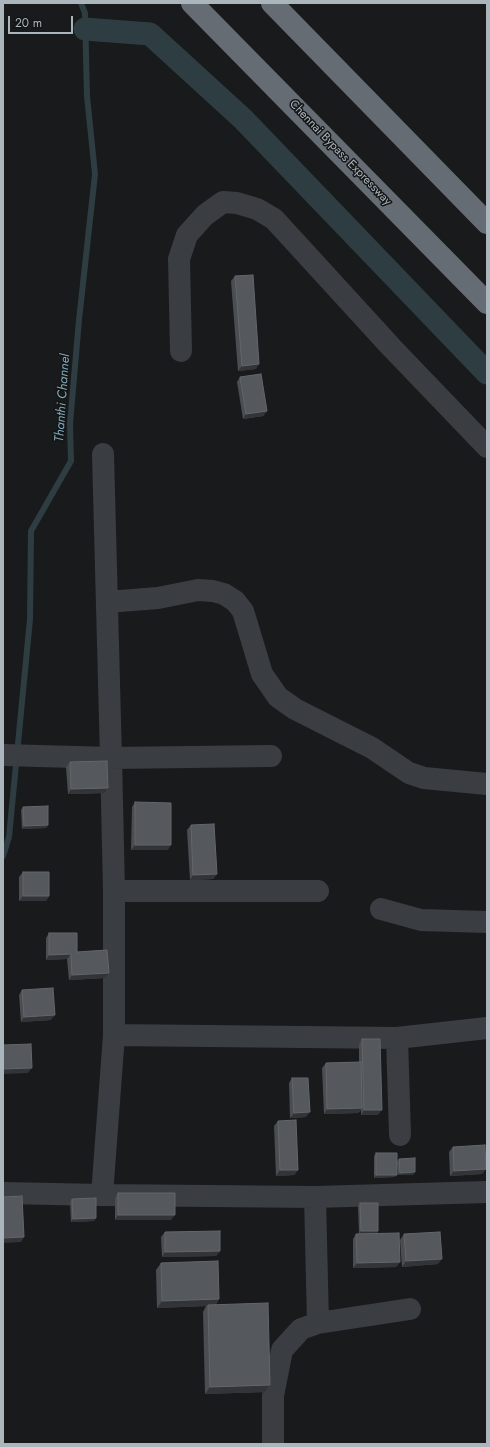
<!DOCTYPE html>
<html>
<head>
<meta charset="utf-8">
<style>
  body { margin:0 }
  #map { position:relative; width:490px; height:1447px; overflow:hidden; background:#191a1c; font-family:Jost,sans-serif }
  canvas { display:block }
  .frame { position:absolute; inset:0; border:4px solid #abb5bc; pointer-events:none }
  .scale { position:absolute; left:8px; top:16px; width:65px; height:18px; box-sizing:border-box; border:2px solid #abb5bc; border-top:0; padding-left:5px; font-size:12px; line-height:14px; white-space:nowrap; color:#abb5bc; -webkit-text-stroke:3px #141517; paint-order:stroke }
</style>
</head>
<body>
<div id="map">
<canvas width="490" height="1447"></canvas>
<div class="frame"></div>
<div class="scale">20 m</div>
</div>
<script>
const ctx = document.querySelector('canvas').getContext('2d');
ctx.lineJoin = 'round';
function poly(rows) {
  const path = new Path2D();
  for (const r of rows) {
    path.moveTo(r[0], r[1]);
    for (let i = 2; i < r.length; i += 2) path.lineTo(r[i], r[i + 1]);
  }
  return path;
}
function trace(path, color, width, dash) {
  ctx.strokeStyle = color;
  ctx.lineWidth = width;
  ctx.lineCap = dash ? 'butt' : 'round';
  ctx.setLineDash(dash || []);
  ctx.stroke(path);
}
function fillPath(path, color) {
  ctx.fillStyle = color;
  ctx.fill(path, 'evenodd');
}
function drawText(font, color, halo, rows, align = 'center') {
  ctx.font = font + ' Jost,sans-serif';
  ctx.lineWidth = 3;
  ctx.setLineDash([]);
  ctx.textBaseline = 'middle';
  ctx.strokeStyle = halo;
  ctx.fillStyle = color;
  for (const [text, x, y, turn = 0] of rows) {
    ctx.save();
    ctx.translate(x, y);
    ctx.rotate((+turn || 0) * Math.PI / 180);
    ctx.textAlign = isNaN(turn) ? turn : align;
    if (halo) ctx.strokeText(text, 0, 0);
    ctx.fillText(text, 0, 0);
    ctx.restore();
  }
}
trace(poly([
  [3,856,9,837,30,619,31,531,71,461,70,424,79,320,95,174,87,96,85,13,81,3]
]), '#2e3d42', 6);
trace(poly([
  [85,29,150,34,243,119,487,373]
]), '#2e3d42', 23);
trace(poly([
  [181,351,179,259,187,235,205,215,223,202,237,203,257,209,274,219,392,348,487,447],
  [107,602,158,598,198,590,213,591,224,594,235,601,243,611,262,674,278,697,295,709,372,748,409,773,424,778,487,784],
  [3,755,111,758,103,454],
  [114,891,318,891],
  [381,909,421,920,487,922],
  [114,1035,397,1038,487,1028],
  [397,1038,400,1135],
  [3,1193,102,1195,315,1197,487,1192],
  [102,1195,114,1035,114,891,111,758,271,756],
  [315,1197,318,1323],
  [273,1444,273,1396,282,1350,301,1329,318,1323,410,1309]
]), '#3a3d41', 22);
trace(poly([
  [192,3,487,303],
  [272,3,487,223]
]), '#666c73', 22);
fillPath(poly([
  [235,276,256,369,238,371,231,281],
  [240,377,267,411,263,416,243,419,237,382],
  [70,762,108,788,105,793,68,794,66,767],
  [135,802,168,850,131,850,132,807],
  [23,807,48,825,46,828,22,829,21,810],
  [191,825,217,874,213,879,190,880,187,830],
  [23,872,49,896,46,901,19,901,19,877],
  [49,933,109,973,105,978,69,980,67,959,46,960,46,938],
  [22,990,51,1020,21,1022,19,995],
  [362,1039,378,1115,361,1115,361,1110,358,1113,324,1114,322,1068,326,1063,359,1062,359,1044],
  [292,1078,306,1117,290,1118,289,1083],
  [278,1121,298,1170,294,1175,276,1176,274,1126],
  [453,1147,486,1169,482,1174,450,1176,449,1152],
  [376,1153,395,1177,374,1178,374,1156],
  [399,1159,413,1175,398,1175,397,1162],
  [118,1193,171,1220,115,1220,115,1198],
  [72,1199,96,1218,94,1221,71,1222,70,1202],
  [360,1203,378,1231,377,1233,400,1262,396,1267,353,1268,353,1239,356,1234,359,1234,358,1206],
  [165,1232,220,1251,216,1256,162,1257,161,1237],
  [404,1234,438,1264,402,1267,400,1240],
  [161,1263,219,1299,216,1304,270,1385,265,1392,205,1394,203,1312,206,1306,157,1308,156,1270]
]), '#4a4d51');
fillPath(poly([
  [259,364,256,369,238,371,242,366],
  [267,411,263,416,243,419,246,414],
  [108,788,105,793,68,794,71,789],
  [48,825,46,828,22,829,24,826],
  [135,845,171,845,168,850,131,850],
  [217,874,213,879,190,880,193,875],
  [23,896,49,896,46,901,19,901],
  [71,954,67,959,46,960,49,955],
  [109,973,105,978,69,980,72,975],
  [55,1015,51,1020,21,1022,24,1017],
  [32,1068,28,1073,3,1074,3,1069],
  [362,1108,358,1113,324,1114,327,1109],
  [364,1110,382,1110,378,1115,361,1115],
  [310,1112,306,1117,290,1118,294,1113],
  [486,1169,482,1174,450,1176,454,1171],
  [280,1170,298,1170,294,1175,276,1176],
  [415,1172,413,1175,398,1175,400,1173],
  [376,1175,397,1175,395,1177,374,1178],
  [118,1215,175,1215,171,1220,115,1220],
  [96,1218,94,1221,71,1222,73,1219],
  [361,1231,378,1231,377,1234,359,1234],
  [24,1237,21,1242,3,1243,3,1238],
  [220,1251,216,1256,162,1257,165,1252],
  [442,1259,438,1264,402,1267,406,1261],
  [400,1262,396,1267,353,1268,357,1263],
  [219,1299,214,1306,208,1305,206,1306,157,1308,162,1301],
  [270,1385,265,1392,205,1394,210,1387]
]), '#323437');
const building = poly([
  [253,275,259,364,242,366,235,276,253,275],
  [261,374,267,411,246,414,240,377,261,374],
  [107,761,108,788,71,789,70,762,107,761],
  [135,802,171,803,171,845,135,845,135,802],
  [48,806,48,825,24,826,23,807,48,806],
  [214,824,217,874,193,875,191,825,214,824],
  [23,872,49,872,49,896,23,896,23,872],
  [49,933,77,933,77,952,107,950,109,973,72,975,71,954,49,955,49,933],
  [53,988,55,1015,24,1017,22,990,53,988],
  [362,1039,380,1039,382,1110,364,1110,362,1039],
  [31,1044,32,1068,3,1069,3,1045,31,1044],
  [361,1062,362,1108,327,1109,326,1063,361,1062],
  [292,1078,308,1078,310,1112,294,1113,292,1078],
  [296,1120,298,1170,280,1170,278,1121,296,1120],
  [485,1145,486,1169,454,1171,453,1147,485,1145],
  [376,1153,397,1153,397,1175,376,1175,376,1153],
  [415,1158,415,1172,400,1173,399,1159,415,1158],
  [118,1193,175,1193,175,1215,118,1215,118,1193],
  [22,1196,24,1237,3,1238,3,1197,22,1196],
  [96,1198,96,1218,73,1219,72,1199,96,1198],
  [360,1203,378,1203,378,1231,361,1231,360,1203],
  [220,1231,220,1251,165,1252,165,1232,220,1231],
  [440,1232,442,1259,406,1261,404,1234,440,1232],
  [399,1233,400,1262,357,1263,356,1234,399,1233],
  [218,1261,219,1299,162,1301,161,1263,218,1261],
  [268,1303,270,1385,210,1387,208,1305,268,1303]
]);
fillPath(building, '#55585d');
trace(building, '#62676c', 1);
drawText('12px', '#abb5bc', '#141517', [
  ["Chennai Bypass Expressway",340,153,46]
]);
drawText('italic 13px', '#80acb9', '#141517', [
  ["Thanthi Channel",63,398,-86]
]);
</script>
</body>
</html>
